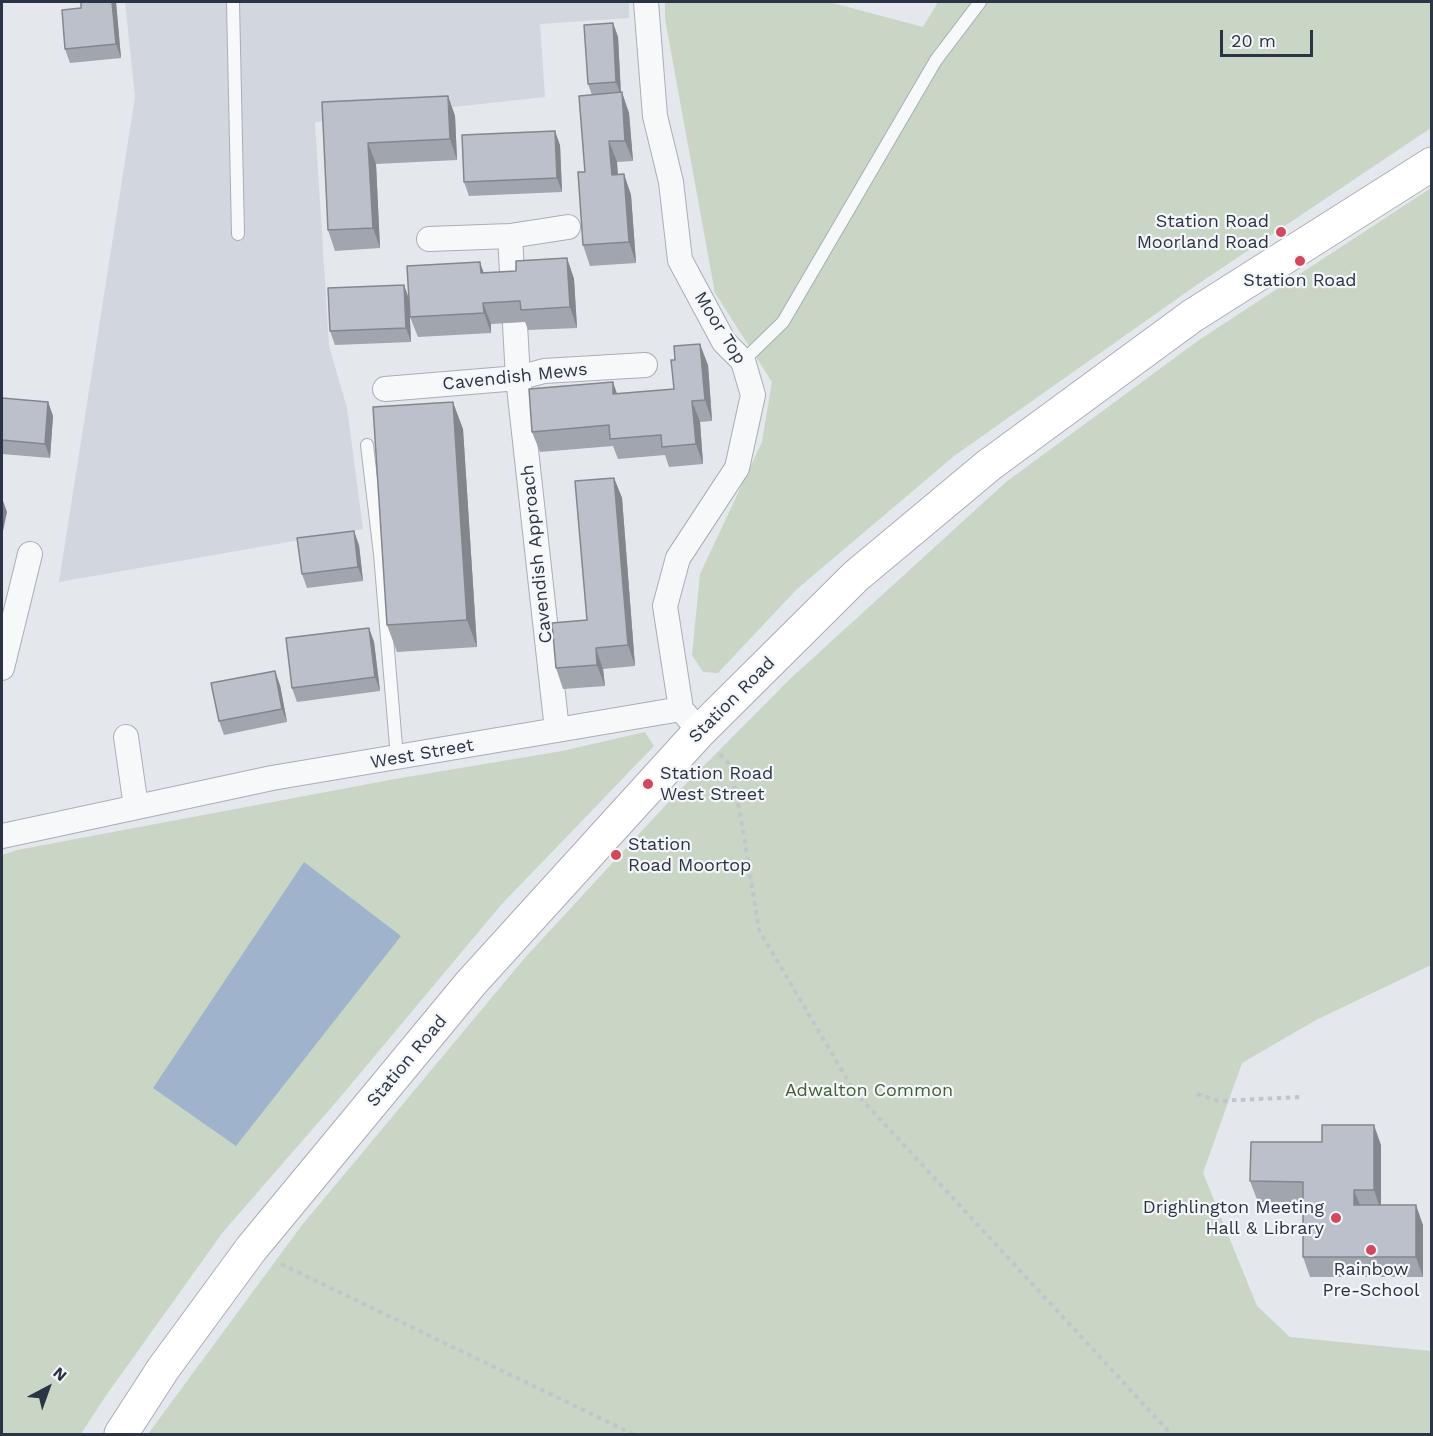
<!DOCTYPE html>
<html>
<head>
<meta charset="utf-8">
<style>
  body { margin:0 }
  #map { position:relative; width:1433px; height:1436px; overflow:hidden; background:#e4e7ec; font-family:"Work Sans",sans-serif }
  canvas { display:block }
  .frame { position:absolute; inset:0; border:3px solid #2b3445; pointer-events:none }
  .north { position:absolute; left:18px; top:1358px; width:60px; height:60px; -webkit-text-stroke:4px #f4f6f9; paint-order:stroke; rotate:41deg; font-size:16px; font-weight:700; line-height:24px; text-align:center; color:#2b3445 }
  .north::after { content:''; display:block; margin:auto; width:21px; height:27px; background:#2b3445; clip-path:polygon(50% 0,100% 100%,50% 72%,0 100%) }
  .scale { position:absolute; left:1220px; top:30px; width:93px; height:27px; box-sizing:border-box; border:3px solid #2b3445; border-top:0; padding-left:8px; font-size:18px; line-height:21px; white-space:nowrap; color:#2b3445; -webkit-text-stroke:4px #f4f6f9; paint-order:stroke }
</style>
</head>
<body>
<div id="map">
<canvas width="1433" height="1436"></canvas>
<div class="frame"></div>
<div class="north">N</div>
<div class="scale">20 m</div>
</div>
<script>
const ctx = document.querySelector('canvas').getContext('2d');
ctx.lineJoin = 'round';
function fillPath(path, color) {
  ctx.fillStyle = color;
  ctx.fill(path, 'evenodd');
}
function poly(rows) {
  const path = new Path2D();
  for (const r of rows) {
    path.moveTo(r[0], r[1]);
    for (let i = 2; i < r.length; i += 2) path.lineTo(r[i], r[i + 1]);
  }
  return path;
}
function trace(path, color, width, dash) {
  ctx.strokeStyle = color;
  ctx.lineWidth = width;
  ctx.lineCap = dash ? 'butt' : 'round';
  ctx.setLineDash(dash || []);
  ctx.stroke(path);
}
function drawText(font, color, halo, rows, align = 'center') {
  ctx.font = font + ' "Work Sans",sans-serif';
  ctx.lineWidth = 4.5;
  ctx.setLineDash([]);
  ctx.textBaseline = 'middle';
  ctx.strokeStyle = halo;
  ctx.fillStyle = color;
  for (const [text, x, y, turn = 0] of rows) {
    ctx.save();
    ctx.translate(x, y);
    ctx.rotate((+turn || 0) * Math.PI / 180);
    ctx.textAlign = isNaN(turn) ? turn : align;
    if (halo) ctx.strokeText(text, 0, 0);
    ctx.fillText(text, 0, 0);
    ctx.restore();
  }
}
fillPath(poly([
  [125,2,629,2,629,18,540,24,545,97,315,122,329,346,347,408,363,529,59,582,135,97]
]), '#d2d6de');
fillPath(poly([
  [665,2,829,2,923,27,938,2,1431,2,1431,128,1198,284,954,456,796,590,718,673,703,672,692,655,700,574,762,442,772,382,715,293,665,19],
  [1431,188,1431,965,1316,1020,1242,1063,1203,1173,1257,1306,1290,1337,1431,1351,1431,1434,148,1434,302,1225,523,960,675,795,790,679,1006,482,1199,340],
  [645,732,654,746,501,905,337,1101,223,1232,105,1397,81,1434,2,1434,2,855,17,850,395,779,562,751]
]), '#c9d6c5');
fillPath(poly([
  [304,862,401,936,236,1146,153,1088]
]), '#9fb4cc');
const service = poly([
  [233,2,238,234],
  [743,361,783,322,936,60,980,2],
  [367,445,380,554,397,758]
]);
const minor = poly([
  [646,2,655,116,671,182,680,260,724,342,743,361,753,395,737,468,678,558,665,606,681,709],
  [510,236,518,378,557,730],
  [429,239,510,236,568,227],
  [385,389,518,378,544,371,645,365],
  [2,668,30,554],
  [126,737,136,807],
  [2,836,272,778,557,730,681,709,690,720]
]);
const secondary = poly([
  [121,1434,163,1369,251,1249,471,983,700,731,856,576,989,465,1192,316,1432,164]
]);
trace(service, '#a9aeb7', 14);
trace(minor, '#a9aeb7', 26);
trace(secondary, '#a9aeb7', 35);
trace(poly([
  [720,754,729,764,741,818,759,930,854,1091,1171,1434],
  [1197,1094,1218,1101,1301,1097],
  [281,1264,633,1434]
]), '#c2c5cb', 4, [4.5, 4.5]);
trace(service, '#f7f8fa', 12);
trace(minor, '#f7f8fa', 24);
trace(secondary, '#fff', 33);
fillPath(poly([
  [81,2,116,2,121,58,70,63,65,49,81,8],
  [613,23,618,37,621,93,629,113,633,161,617,162,618,175,624,174,631,195,636,263,590,266,583,245,585,172,592,95,588,84],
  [448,96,455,116,457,160,376,164,380,248,335,251,328,230,322,102],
  [560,145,562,192,469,196,464,182],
  [567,258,574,279,577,328,528,330,525,322,491,324,491,333,418,337,410,317,484,273,516,271],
  [404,285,409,299,411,342,335,345,330,331],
  [708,365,712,421,700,422,703,464,669,467,665,455,618,459,613,446,540,452,532,432,617,394,674,389],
  [2,398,48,402,53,416,50,458,2,454],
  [463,429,477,647,397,652,387,625],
  [614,478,622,498,635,666,603,669,605,686,563,689,556,668,587,620],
  [359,545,363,581,307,588,302,574],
  [369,628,374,642,380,691,297,702,292,688],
  [280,685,287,722,224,735,219,721],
  [1381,1145,1381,1205,1423,1225,1423,1277,1310,1277,1303,1257,1303,1202,1258,1202,1250,1181]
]), '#a1a5ae');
fillPath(poly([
  [112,2,116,2,121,58,116,44],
  [613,23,618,37,621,96,616,82],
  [622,92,629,113,633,161,625,141],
  [448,96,455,116,457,160,450,139],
  [555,131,560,145,562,192,557,178],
  [609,141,617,162,619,196,612,175],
  [368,143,376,164,380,248,373,228],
  [624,174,631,195,636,263,629,242],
  [567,258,574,279,577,328,570,307],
  [480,262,487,282,481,273],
  [404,285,409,299,411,342,406,328],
  [483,303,491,324,491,333,484,313],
  [700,344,708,365,712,421,705,400],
  [613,382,620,402,613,394],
  [692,401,700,422,703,464,696,444],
  [48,402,53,416,50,458,45,444],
  [453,402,463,429,477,647,467,620],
  [614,478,622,498,635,666,628,645],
  [2,498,7,512,2,536],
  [354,531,359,545,363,581,358,567],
  [369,628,374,642,380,691,375,677],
  [596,648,603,669,605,686,597,665],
  [275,671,280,685,287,722,282,709],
  [1374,1125,1381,1145,1381,1211,1374,1190],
  [1354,1190,1362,1210,1354,1205],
  [1416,1205,1423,1225,1423,1277,1416,1257]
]), '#83868d');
const building = poly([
  [81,2,112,2,116,44,65,49,62,10,81,8,81,2],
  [613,23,616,82,588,84,584,25,613,23],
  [622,92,625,141,609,141,612,175,624,174,629,242,583,245,578,172,585,172,579,96,622,92],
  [448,96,450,139,368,143,373,228,328,230,322,102,448,96],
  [555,131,557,178,464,182,462,135,555,131],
  [567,258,570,307,521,310,520,301,483,303,484,313,410,317,407,266,480,262,481,273,516,271,516,261,567,258],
  [404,285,406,328,330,331,328,288,404,285],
  [700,344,705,400,692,401,696,444,662,447,661,435,610,439,609,425,532,432,529,389,613,382,613,394,674,389,671,360,675,360,674,346,700,344],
  [2,398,48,402,45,444,2,440,2,398],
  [453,402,467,620,387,625,373,407,453,402],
  [614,478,628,645,596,648,597,665,556,668,552,623,587,620,575,481,614,478],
  [354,531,358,567,302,574,297,538,354,531],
  [369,628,375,677,292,688,286,638,369,628],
  [275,671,282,709,219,721,211,683,275,671],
  [1322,1125,1374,1125,1374,1190,1354,1190,1354,1205,1416,1205,1416,1257,1303,1257,1303,1182,1250,1181,1251,1142,1322,1142,1322,1125]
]);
fillPath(building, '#bbc0ca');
trace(building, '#83868d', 1.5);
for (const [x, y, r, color] of [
  [1281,232,6,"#d1495b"],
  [1300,261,6,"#d1495b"],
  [648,784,6,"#d1495b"],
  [616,855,6,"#d1495b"],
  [1336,1218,6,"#d1495b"],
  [1371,1250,6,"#d1495b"]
]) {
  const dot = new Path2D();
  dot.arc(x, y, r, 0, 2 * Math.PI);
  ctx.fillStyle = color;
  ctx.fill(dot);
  trace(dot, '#f4f6f9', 2);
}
drawText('18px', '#2b3445', '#f4f6f9', [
  ["Station Road",1269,222],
  ["Moorland Road",1269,243],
  ["Station Road",1300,281,"center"],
  ["Station Road",660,774,"left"],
  ["West Street",660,795,"left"],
  ["Station",628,845,"left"],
  ["Road Moortop",628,866,"left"],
  ["Drighlington Meeting",1324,1208],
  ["Hall & Library",1324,1229],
  ["Rainbow",1371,1270,"center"],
  ["Pre-School",1371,1291,"center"]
], 'right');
drawText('18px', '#2b3445', '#f4f6f9', [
  ["Moor Top",720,328,58],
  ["Cavendish Mews",515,377,-6],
  ["Cavendish Approach",537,554,-96],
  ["Station Road",732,700,-45],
  ["West Street",422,754,-10],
  ["Station Road",407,1061,-50]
]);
drawText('18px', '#3f6138', '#f4f6f9', [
  ["Adwalton Common",869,1091]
]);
</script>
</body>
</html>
